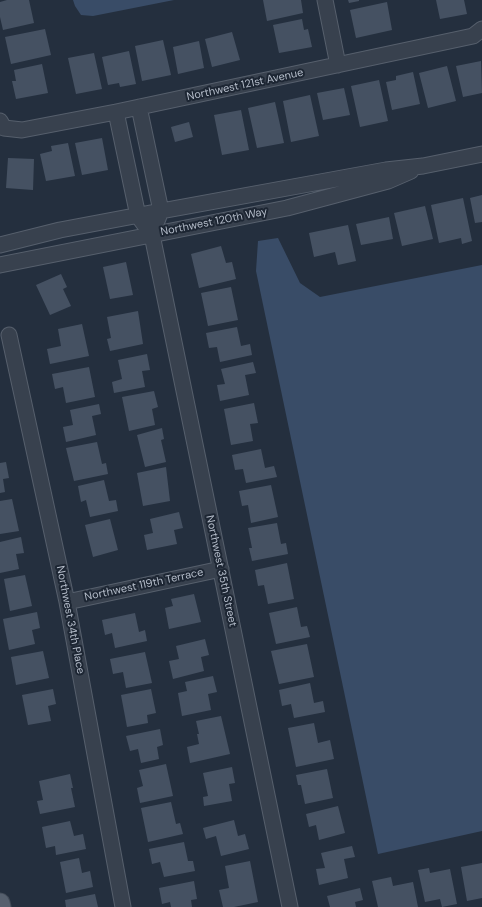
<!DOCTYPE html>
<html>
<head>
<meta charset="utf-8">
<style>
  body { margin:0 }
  canvas { display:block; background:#242f3e }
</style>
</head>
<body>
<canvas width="482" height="907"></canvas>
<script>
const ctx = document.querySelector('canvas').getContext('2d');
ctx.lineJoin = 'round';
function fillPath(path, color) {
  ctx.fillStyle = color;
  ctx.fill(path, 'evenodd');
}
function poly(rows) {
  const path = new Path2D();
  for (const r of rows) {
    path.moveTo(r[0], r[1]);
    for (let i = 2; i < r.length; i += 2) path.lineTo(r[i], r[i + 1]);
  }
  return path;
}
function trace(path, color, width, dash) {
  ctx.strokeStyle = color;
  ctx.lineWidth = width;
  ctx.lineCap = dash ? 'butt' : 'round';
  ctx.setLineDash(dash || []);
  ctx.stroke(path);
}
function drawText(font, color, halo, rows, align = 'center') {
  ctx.font = font + ' "DM Sans",sans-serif';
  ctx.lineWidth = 4;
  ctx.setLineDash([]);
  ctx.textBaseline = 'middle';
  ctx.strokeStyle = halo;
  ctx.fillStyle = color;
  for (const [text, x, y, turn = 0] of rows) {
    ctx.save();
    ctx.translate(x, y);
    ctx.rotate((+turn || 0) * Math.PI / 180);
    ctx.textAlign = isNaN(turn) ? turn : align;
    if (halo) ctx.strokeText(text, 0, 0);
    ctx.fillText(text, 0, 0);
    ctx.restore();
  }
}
fillPath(poly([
  [73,0,174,0,93,16,81,15,75,6],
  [278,238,300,283,320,297,482,265,482,831,378,854,256,271,258,241]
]), '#394c67');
fillPath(poly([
  [7,0,29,0,34,23,3,30,0,17,0,2],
  [263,0,301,0,303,13,267,21],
  [348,0,359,0,359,1,349,3],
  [436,0,464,0,467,14,440,19],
  [387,2,392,30,356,38,350,10],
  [302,19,304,30,308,29,312,47,279,53,273,25],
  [45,29,51,55,11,64,5,37],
  [232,32,240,60,212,67,205,39],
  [163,40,171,75,142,81,135,46],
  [199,41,204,68,178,74,173,47],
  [129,51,136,84,120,87,119,83,108,85,102,57],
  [94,53,102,89,76,94,68,58],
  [481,61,482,93,463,97,456,66],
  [42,64,48,93,16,99,12,81,16,81,14,70],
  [447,66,456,101,428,108,419,73],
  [413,72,420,104,392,110,386,82,396,80,396,76],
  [379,80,388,121,360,127,351,86],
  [344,88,350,115,323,120,317,93],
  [310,95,319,136,291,142,283,101],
  [275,102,284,143,257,148,248,108],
  [241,110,249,150,222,155,214,115],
  [189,122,193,137,175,142,171,127],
  [102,138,108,170,82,175,75,143],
  [68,143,75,176,46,181,40,154,52,151,51,146],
  [8,158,34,159,33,190,6,188],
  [482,195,482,222,475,223,470,198],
  [463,198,472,241,462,244,461,238,439,243,431,205],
  [425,206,433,239,402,246,394,213],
  [389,217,393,239,361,245,356,224],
  [348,225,356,261,338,265,335,252,314,257,309,233],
  [221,246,226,263,232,262,236,279,199,288,191,254],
  [126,262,133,295,110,299,103,267],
  [61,274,67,287,63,289,71,306,50,315,36,285],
  [231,287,238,320,208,326,201,293],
  [138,311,143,344,110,351,107,339,111,338,107,317],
  [82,324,89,356,50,364,47,349,61,346,58,329],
  [237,327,241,346,250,344,252,355,220,362,217,347,209,348,206,333],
  [147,354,150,370,142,371,145,387,114,393,112,382,122,379,118,360],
  [253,362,256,373,245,375,249,395,220,401,217,385,225,384,221,369],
  [89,367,95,397,66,403,63,387,55,389,52,374],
  [154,391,158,407,152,409,155,425,129,431,122,397],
  [254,403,258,423,250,424,253,441,231,445,224,409],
  [99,404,101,414,92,416,96,435,66,442,63,427,73,425,70,410],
  [162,428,164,439,161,440,166,462,145,467,137,435],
  [97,442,102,464,106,463,108,474,74,481,66,448],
  [261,449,265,468,274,466,277,477,246,483,243,469,235,470,232,455],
  [6,462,9,478,3,479,5,492,0,493,0,463],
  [166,467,170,501,143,506,137,473],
  [104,480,109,501,116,500,118,511,90,517,86,500,81,502,78,486],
  [271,485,278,517,251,523,248,505,242,506,239,491],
  [12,499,19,531,0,534,0,501],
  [179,512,183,528,174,530,177,544,147,550,144,535,153,533,150,519],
  [110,519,118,550,93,557,85,525],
  [277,523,281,544,286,543,288,554,252,561,249,548,252,548,248,528],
  [21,537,24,553,16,554,19,569,0,573,0,542],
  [287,563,294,599,268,604,264,585,258,586,255,570],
  [25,575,32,606,10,611,4,579],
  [194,594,201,622,169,629,165,608,173,606,171,599],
  [297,607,301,627,307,626,310,637,276,644,269,613],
  [37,612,40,628,32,630,35,644,9,650,3,619],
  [135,613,139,632,145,630,147,641,115,648,112,633,105,635,102,620],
  [205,639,209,655,201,657,204,671,173,679,169,661,179,659,176,646],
  [307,644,314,677,279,684,271,651],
  [43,651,49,678,16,685,11,657],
  [145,652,152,683,126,688,123,672,113,674,110,659],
  [213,676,217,692,208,694,211,710,182,716,178,693,187,691,185,682],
  [310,683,314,703,323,701,325,712,294,718,291,704,282,706,279,690],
  [53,689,56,704,48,706,51,721,28,725,22,695],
  [151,689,156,713,147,715,148,723,127,727,121,695],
  [221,716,230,754,190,763,187,747,199,744,197,734,199,734,196,721],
  [314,723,318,743,330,740,334,759,296,767,288,728],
  [160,729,163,745,157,747,159,759,141,763,138,749,130,751,126,736],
  [166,764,173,796,140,803,137,788,143,786,139,770],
  [232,767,235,783,229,784,232,801,204,806,203,797,208,796,203,773],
  [327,769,333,798,305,804,301,785,298,785,296,775],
  [70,774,73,788,71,788,75,807,40,814,37,801,43,800,39,781],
  [171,802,176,824,180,823,183,834,148,842,141,808],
  [338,806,345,833,319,840,316,825,309,827,306,814],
  [234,820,238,836,245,834,249,849,221,856,216,836,206,839,203,828],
  [70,821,74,836,83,834,86,849,56,855,55,846,46,848,42,827],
  [184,842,188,861,193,861,195,871,164,877,160,862,152,864,149,849],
  [352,846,355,857,344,859,348,878,319,885,316,869,325,868,321,853],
  [79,858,82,873,90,871,93,887,66,893,60,862],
  [250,861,258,902,234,907,223,907,219,890,229,888,225,866],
  [482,863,482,898,467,901,461,867],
  [429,868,430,873,450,869,457,904,442,907,440,899,425,902,418,870],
  [391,877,393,886,413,882,418,907,378,907,372,881],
  [194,881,197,899,191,900,192,907,171,907,170,902,162,904,159,888],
  [360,888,363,900,355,902,356,907,330,907,327,896],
  [95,894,98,907,66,907,65,900]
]), '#455162');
const minor = poly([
  [325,0,338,65],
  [139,107,161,211,157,221],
  [116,112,138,216,152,235,290,907],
  [0,121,4,128,22,130,116,112,473,36,482,29],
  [0,245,60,230,161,211,386,170,423,166,482,154],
  [0,265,287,208,388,181,411,171],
  [9,335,67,602,123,907],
  [67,602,221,569]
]);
const major = poly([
  [0,903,1,907]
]);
trace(minor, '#565f6c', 17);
trace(major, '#414a57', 21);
trace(minor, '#38414e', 15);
trace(major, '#56606e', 19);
drawText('11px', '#b4bcc9', '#1d2633', [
  ["Northwest 121st Avenue",245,85,-12],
  ["Northwest 120th Way",214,222,-11],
  ["Northwest 35th Street",221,571,78],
  ["Northwest 119th Terrace",144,585,-12],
  ["Northwest 34th Place",70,620,79]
]);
</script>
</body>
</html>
